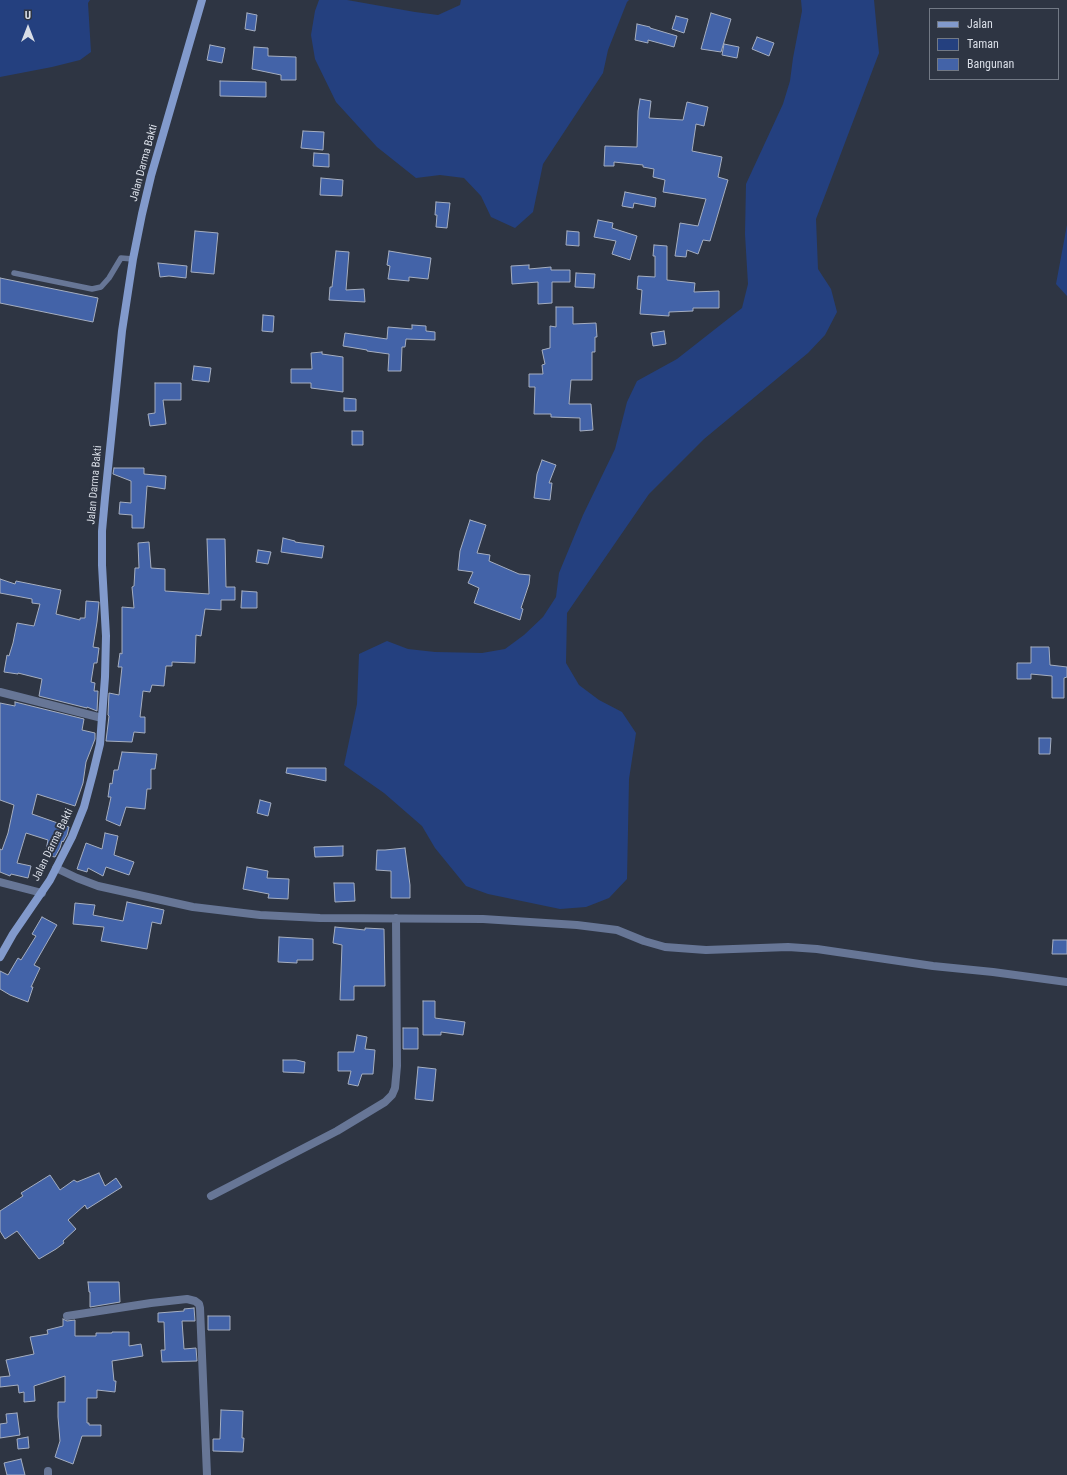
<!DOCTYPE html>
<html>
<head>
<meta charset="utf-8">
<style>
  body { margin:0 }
  #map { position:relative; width:1067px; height:1475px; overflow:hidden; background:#2e3543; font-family:"Roboto Condensed",sans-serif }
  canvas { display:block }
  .legend { position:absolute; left:929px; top:8px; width:130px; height:72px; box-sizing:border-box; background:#2e3543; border:1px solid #727985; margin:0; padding:5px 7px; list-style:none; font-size:12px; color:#d9dee7 }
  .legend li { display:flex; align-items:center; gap:8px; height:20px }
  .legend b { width:20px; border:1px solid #727985 }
  .north { position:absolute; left:8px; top:8px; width:40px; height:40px; -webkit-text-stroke:3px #2e3543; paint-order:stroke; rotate:0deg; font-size:11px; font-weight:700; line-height:16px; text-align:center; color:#d9dee7 }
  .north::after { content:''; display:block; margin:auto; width:14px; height:18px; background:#d9dee7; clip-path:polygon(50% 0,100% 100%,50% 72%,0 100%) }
</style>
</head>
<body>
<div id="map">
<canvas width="1067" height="1475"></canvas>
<ul class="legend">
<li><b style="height:5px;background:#829acc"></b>Jalan</li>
<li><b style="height:11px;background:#24407f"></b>Taman</li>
<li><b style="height:11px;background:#4363a8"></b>Bangunan</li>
</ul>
<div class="north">U</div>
</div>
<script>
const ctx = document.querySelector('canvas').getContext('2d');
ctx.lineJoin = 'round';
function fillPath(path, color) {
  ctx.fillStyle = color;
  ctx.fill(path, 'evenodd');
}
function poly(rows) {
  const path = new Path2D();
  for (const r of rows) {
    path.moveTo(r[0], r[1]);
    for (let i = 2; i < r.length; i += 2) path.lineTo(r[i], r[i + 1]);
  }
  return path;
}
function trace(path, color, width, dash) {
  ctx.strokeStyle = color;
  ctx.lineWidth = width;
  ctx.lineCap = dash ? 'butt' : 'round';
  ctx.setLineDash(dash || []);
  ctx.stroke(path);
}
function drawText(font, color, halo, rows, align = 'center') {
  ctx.font = font + ' "Roboto Condensed",sans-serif';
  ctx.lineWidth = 4;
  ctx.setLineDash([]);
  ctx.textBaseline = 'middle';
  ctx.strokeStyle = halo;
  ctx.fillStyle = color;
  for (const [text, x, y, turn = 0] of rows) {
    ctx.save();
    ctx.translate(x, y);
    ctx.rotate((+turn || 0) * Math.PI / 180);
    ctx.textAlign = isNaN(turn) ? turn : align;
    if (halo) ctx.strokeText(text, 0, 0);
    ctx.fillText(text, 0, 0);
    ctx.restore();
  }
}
fillPath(poly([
  [0,0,90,0,88,3,91,52,80,60,52,67,0,77],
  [319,0,347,0,415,12,438,15,460,5,461,0,629,0,627,2,608,50,603,73,543,164,533,212,515,228,491,217,481,196,464,178,440,175,416,178,377,147,336,102,315,59,311,35,315,11],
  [801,0,874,0,879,53,816,219,818,269,831,289,837,312,825,335,808,353,704,439,649,494,567,613,566,663,579,685,599,700,622,712,636,733,629,779,627,879,609,898,586,907,560,909,488,894,466,886,435,848,422,826,384,793,344,765,357,704,359,654,387,641,408,649,435,652,482,653,505,649,524,635,543,617,556,597,559,573,583,515,615,449,627,402,637,381,677,359,742,308,748,284,745,234,746,184,783,104,790,81,793,58,802,11],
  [1067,225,1067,296,1056,284]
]), '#24407f');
const building = poly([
  [247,13,257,15,255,31,245,29,247,13],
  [711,13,731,19,721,52,701,49,711,13],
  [676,16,688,19,684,33,672,29,676,16],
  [637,24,650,27,650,28,677,36,674,47,648,40,648,43,635,40,637,24],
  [757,37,774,43,769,56,752,49,757,37],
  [724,44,739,47,737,58,722,55,724,44],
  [210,45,225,48,222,63,207,60,210,45],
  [254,47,268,48,268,56,296,57,296,80,281,80,281,75,252,69,254,47],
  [220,81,266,82,266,97,220,96,220,81],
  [640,99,651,101,649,118,683,120,687,102,708,107,704,126,696,124,692,151,722,157,718,177,728,180,710,241,703,240,698,254,687,250,686,257,675,256,680,223,698,226,706,199,663,192,665,180,653,177,654,169,643,167,643,165,614,162,614,166,604,166,605,146,637,147,638,111,640,99],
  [303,131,324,132,323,150,301,148,303,131],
  [314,153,329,154,329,167,313,166,314,153],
  [321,178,343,180,342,196,320,195,321,178],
  [625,192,656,198,655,207,634,203,633,208,622,206,625,192],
  [436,202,450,203,447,228,436,227,437,215,435,215,436,202],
  [598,220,613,223,612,228,637,236,630,260,612,254,616,241,594,237,598,220],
  [195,231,218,233,214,274,191,272,195,231],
  [567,231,579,232,579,246,566,245,567,231],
  [654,245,667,246,667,280,695,283,694,292,719,291,719,308,693,308,693,311,669,312,669,316,640,314,642,290,637,289,638,276,655,277,655,256,653,256,654,245],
  [336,251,349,252,346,290,364,289,365,302,329,300,330,287,332,287,336,251],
  [389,251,431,258,428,279,409,277,409,281,388,279,390,266,387,265,389,251],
  [158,263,187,266,186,278,169,276,160,277,158,263],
  [529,265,529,269,551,267,551,270,570,270,570,282,552,282,552,303,538,304,538,282,512,284,511,266,529,265],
  [576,273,595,274,594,288,575,287,576,273],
  [0,278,98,298,93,322,0,303,0,278],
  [556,307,573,307,573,324,596,323,597,337,595,337,595,352,592,352,592,380,571,380,569,404,591,404,593,430,580,431,580,418,551,417,551,414,534,414,535,387,529,387,529,374,543,374,542,365,545,364,542,350,550,348,550,326,556,327,556,307],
  [263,315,274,316,273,332,262,331,263,315],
  [412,325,426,326,426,331,435,332,435,340,406,339,405,347,402,347,401,371,388,371,389,354,367,351,367,350,343,346,345,333,387,339,388,327,412,329,412,325],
  [664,331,666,344,653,346,651,333,664,331],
  [322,352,322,354,343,357,343,392,311,388,311,383,291,383,291,369,312,369,311,353,322,352],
  [194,366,211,368,209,382,192,380,194,366],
  [155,383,181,383,181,400,163,400,166,424,150,426,148,414,155,413,155,383],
  [344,398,356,399,356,411,344,411,344,398],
  [352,431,363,431,363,445,352,445,352,431],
  [542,460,556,465,549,483,552,483,550,500,534,498,537,474,542,460],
  [114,468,144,468,144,474,166,476,165,489,147,486,144,528,132,528,132,515,119,514,120,502,131,503,131,481,113,474,114,468],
  [470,520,486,525,477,553,490,555,489,561,519,574,530,575,529,584,521,608,523,609,520,620,474,603,479,588,468,583,473,572,458,570,460,551,470,520],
  [283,538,295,541,295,542,324,546,322,558,281,552,283,538],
  [207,539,225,539,226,587,235,587,235,600,221,600,221,610,205,609,201,636,196,635,195,663,172,662,172,666,166,666,164,686,152,685,150,692,143,691,140,717,145,717,145,733,134,732,132,742,106,741,109,716,108,715,109,693,119,695,122,667,118,667,120,653,122,654,122,607,134,608,132,587,134,586,135,568,139,568,138,543,149,542,151,568,165,569,165,591,209,594,207,539],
  [258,550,271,552,268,564,256,562,258,550],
  [0,579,15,584,16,581,61,590,56,614,80,620,80,618,85,618,86,601,99,602,97,622,93,647,99,648,97,663,94,663,91,682,95,683,94,691,98,691,97,711,87,707,87,708,39,696,42,679,18,673,18,674,4,672,7,655,9,656,13,643,17,623,34,626,40,604,32,603,32,599,0,593,0,579],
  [242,591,257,592,257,608,241,608,242,591],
  [1031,647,1049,647,1050,665,1067,667,1067,677,1064,678,1064,698,1052,698,1052,676,1031,674,1031,679,1017,679,1017,663,1031,663,1031,647],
  [15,702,84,719,82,730,95,733,95,739,86,762,83,783,75,806,37,794,32,814,69,827,67,835,63,842,62,841,60,848,55,857,45,855,48,840,26,833,17,863,31,866,28,878,11,874,10,876,0,872,0,849,2,850,8,833,14,805,0,800,0,703,15,706,15,702],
  [1039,738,1051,738,1050,754,1039,754,1039,738],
  [122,752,157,754,155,769,151,769,151,789,147,789,145,809,126,807,120,826,106,820,111,797,108,797,110,783,112,784,114,770,118,770,122,752],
  [287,768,326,768,326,781,286,773,287,768],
  [260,800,271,803,268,816,257,813,260,800],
  [105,833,118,836,114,855,134,862,129,875,106,867,103,876,88,868,87,872,77,869,86,843,102,849,105,833],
  [343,846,343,856,315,857,314,847,343,846],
  [405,848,410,885,410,898,391,898,391,871,376,870,377,850,385,850,405,848],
  [247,867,268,871,267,878,289,879,288,899,268,898,269,894,243,889,247,867],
  [334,883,354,883,355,901,335,902,334,883],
  [127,902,164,910,161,924,152,922,147,949,101,941,104,927,73,924,75,903,95,905,93,915,123,921,127,902],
  [42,917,57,925,34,965,40,968,31,987,33,987,28,1002,10,995,0,989,0,971,8,975,18,958,21,960,36,936,32,934,42,917],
  [335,927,365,930,365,928,384,929,385,986,354,986,354,1000,340,1000,342,945,333,943,335,927],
  [279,937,313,939,313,960,297,960,297,963,278,962,279,937],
  [1053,940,1067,940,1067,954,1052,954,1053,940],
  [423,1001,435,1001,435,1018,465,1022,463,1035,441,1032,441,1035,423,1035,423,1001],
  [403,1028,418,1028,418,1049,403,1049,403,1028],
  [357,1035,367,1037,365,1049,375,1050,373,1074,362,1074,358,1086,348,1084,351,1071,338,1071,338,1052,354,1052,357,1035],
  [283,1060,296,1060,305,1062,304,1073,283,1072,283,1060],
  [418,1067,436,1069,433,1101,415,1099,418,1067],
  [99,1173,105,1186,116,1178,122,1187,87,1209,85,1205,68,1220,76,1229,63,1241,64,1243,56,1249,39,1259,17,1231,5,1239,0,1231,0,1211,23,1196,21,1193,50,1175,60,1190,74,1180,77,1182,99,1173],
  [88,1282,119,1282,120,1302,90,1307,90,1292,89,1292,88,1282],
  [194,1308,195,1321,182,1321,184,1349,196,1348,197,1361,162,1362,161,1350,165,1350,164,1322,158,1322,158,1313,184,1311,184,1309,194,1308],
  [208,1316,230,1316,230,1330,208,1330,208,1316],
  [63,1319,67,1321,75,1320,75,1336,96,1336,96,1333,112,1333,112,1332,129,1332,129,1346,141,1344,143,1356,112,1361,114,1381,116,1381,115,1392,97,1390,97,1398,87,1398,87,1423,89,1423,89,1425,101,1425,101,1436,82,1436,73,1464,55,1457,60,1441,58,1417,58,1402,65,1402,65,1376,34,1386,35,1401,24,1402,24,1392,19,1393,18,1385,0,1387,0,1377,10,1376,6,1360,34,1354,30,1337,48,1334,47,1330,63,1326,63,1319],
  [221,1410,243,1411,242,1438,244,1438,243,1452,213,1451,213,1439,220,1439,221,1410],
  [17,1413,20,1435,0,1438,0,1424,7,1423,6,1414,17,1413],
  [28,1437,29,1448,18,1449,17,1439,28,1437],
  [21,1459,25,1475,7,1475,4,1463,21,1459]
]);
fillPath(building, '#4363a8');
trace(building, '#a5aec0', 1);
trace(poly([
  [14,273,92,289,101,287,109,278,121,258,133,259]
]), '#677696', 5.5);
trace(poly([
  [0,692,102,718],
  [56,868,77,878,98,886,193,907,260,915,320,918,483,919,577,925,617,930,644,941,665,947,706,950,788,947,817,949,933,966,993,972,1067,982],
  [0,882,42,893],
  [211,1196,337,1131,385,1102,392,1095,395,1088,397,1066,396,918],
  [67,1316,151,1303,187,1299,195,1301,199,1304,200,1308,207,1475],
  [48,1471,48,1475]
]), '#677696', 8);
trace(poly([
  [0,957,13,934,50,880,72,837,84,807,93,773,100,744,105,677,106,636,102,565,102,531,105,498,122,331,133,259,142,214,151,176,202,0]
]), '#829acc', 8);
drawText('11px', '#d9dee7', '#2e3543', [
  ["Jalan Darma Bakti",144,163,-75],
  ["Jalan Darma Bakti",95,485,-85],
  ["Jalan Darma Bakti",53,845,-64]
]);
</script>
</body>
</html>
